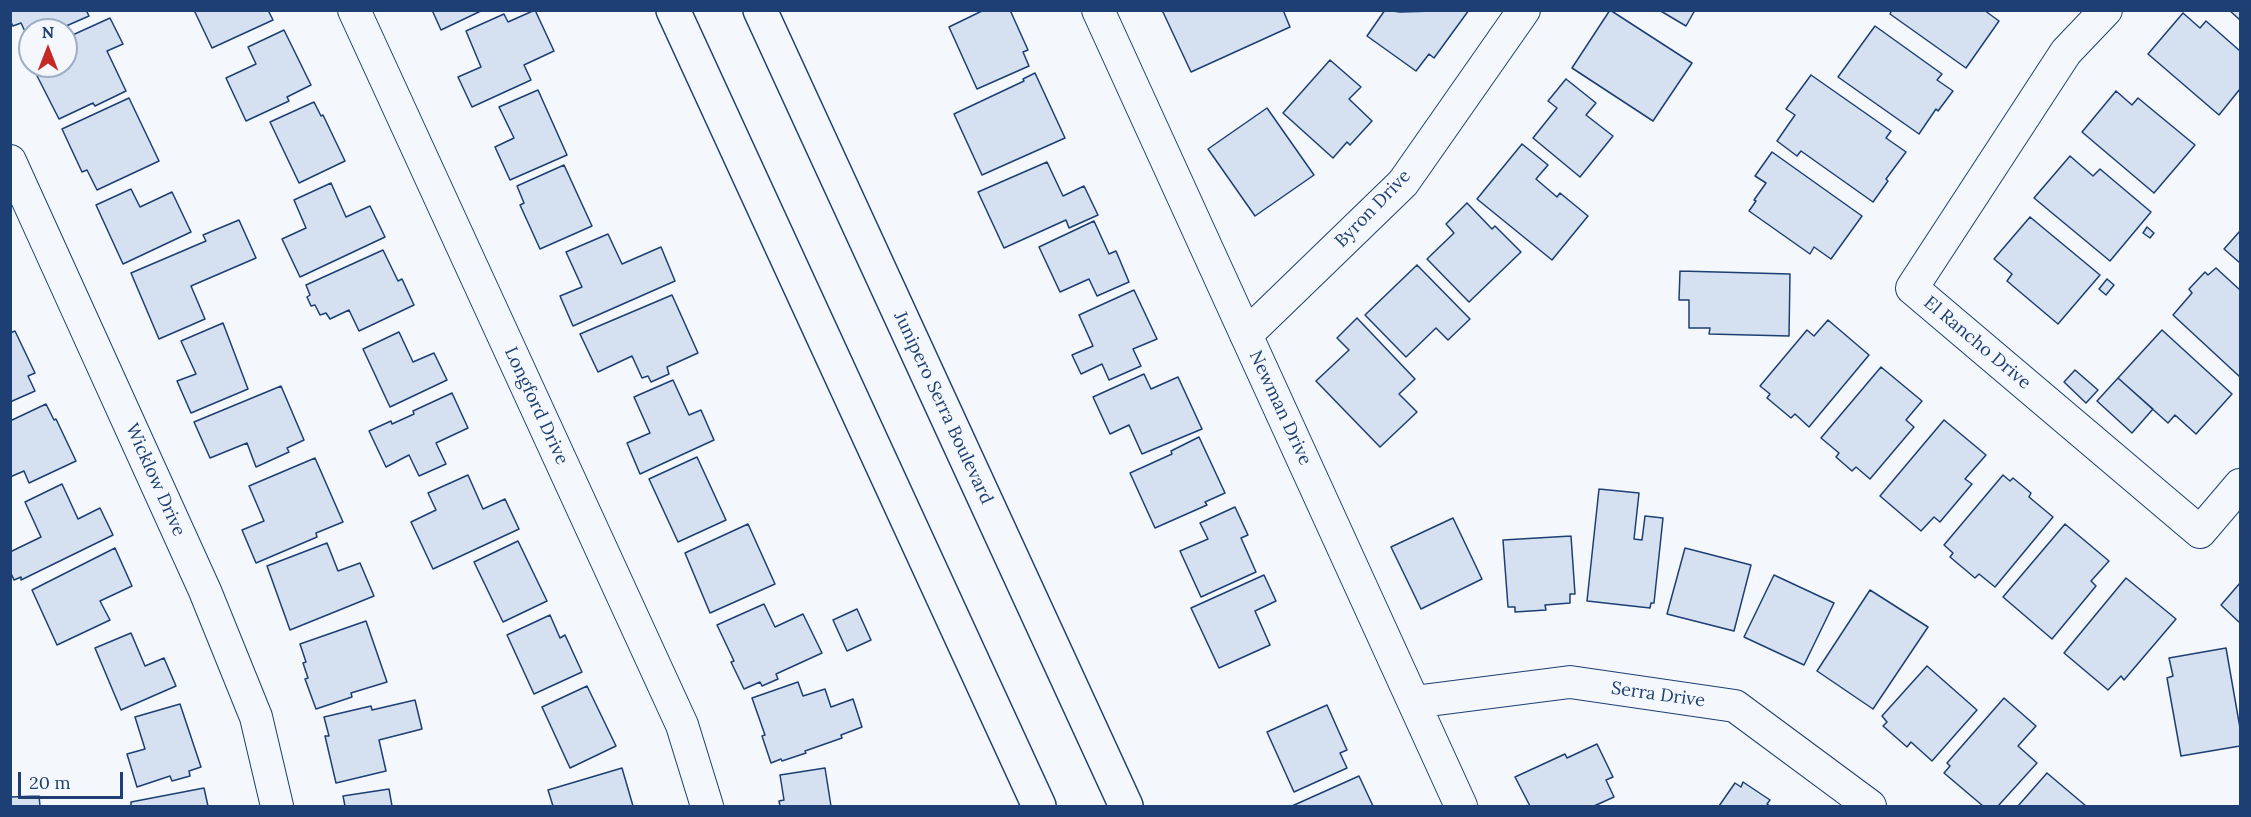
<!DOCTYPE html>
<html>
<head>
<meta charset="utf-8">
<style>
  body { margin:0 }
  #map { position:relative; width:2251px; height:817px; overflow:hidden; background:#f4f7fb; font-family:Lora,serif }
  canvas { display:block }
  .frame { position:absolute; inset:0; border:12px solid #1d3f73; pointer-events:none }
  .north { position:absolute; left:18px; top:18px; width:60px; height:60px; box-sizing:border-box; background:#f4f7fb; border:2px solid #9eadc5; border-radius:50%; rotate:0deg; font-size:16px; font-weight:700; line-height:24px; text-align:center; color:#1d3f73 }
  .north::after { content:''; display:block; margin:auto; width:21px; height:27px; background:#c62828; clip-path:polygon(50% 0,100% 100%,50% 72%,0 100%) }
  .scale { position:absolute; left:18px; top:772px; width:105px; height:27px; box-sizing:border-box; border:3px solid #1d3f73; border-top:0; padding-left:8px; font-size:18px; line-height:21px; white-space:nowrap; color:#1d3f73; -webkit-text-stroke:4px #f4f7fb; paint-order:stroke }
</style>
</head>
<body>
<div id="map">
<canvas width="2251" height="817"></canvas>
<div class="frame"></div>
<div class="north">N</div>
<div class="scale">20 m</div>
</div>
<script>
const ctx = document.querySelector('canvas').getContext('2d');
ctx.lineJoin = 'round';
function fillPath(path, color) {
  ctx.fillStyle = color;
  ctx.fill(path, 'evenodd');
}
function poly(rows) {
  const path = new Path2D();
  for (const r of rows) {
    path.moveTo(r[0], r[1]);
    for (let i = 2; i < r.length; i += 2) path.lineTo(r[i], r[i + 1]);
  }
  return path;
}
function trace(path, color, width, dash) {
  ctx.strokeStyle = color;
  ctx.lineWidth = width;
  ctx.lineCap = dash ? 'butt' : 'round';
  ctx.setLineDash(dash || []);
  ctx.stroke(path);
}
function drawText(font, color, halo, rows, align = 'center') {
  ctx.font = font + ' Lora,serif';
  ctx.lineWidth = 4.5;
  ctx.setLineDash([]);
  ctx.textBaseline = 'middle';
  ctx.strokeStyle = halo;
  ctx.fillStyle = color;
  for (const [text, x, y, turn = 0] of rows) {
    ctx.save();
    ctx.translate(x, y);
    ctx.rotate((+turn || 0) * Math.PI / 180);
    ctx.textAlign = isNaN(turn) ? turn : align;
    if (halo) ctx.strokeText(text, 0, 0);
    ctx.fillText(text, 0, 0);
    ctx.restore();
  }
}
const building = poly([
  [10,10,86,10,89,16,57,30,30,30,30,42,21,23,13,26,10,21,10,10],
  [194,10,268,10,273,20,212,48,194,10],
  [432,10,483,10,441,30,432,10],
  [535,10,554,51,524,65,531,80,472,107,458,77,481,67,466,31,504,14,508,22,535,10],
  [984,10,1010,10,1028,50,1023,52,1029,66,977,89,949,27,984,10],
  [1162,10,1283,10,1290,27,1191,72,1162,10],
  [1385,10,1400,12,1469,10,1434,58,1429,54,1416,71,1367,36,1385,10],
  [1610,10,1692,63,1653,121,1572,68,1610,10],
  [1659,10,1695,10,1686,26,1659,10],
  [1892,10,1984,10,1999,21,1966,68,1890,14,1892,10],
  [2229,10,2240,10,2240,20,2229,10],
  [2183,13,2200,28,2206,21,2240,51,2240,89,2219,115,2148,54,2183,13],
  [110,18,123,44,107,51,126,91,95,106,93,103,59,119,32,66,66,66,66,38,110,18],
  [1875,26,1942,74,1937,80,1953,91,1938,111,1936,109,1919,134,1838,77,1875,26],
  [284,30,311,85,287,97,289,101,246,121,226,78,256,64,248,47,284,30],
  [1330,60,1361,87,1349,99,1372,121,1350,145,1347,142,1333,158,1283,113,1330,60],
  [1035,73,1065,138,982,175,954,114,1024,81,1023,79,1035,73],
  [1811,75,1891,131,1886,138,1906,152,1886,179,1888,181,1873,202,1801,151,1797,156,1777,141,1795,115,1786,109,1811,75],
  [1566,79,1596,103,1586,115,1613,136,1580,177,1533,138,1557,108,1548,101,1566,79],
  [538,90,567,155,510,180,495,147,514,138,499,107,538,90],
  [2116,91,2132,105,2138,98,2195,145,2154,193,2082,132,2116,91],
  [129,98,159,161,97,190,87,170,82,172,62,129,129,98],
  [314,102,321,116,323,115,345,161,299,183,270,122,314,102],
  [1267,108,1314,175,1255,216,1208,149,1267,108],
  [1522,144,1548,165,1536,179,1557,197,1560,193,1588,216,1552,260,1477,199,1522,144],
  [1772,152,1862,216,1831,259,1814,247,1810,254,1749,211,1756,201,1754,200,1766,183,1755,176,1772,152],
  [2070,156,2093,176,2100,169,2151,212,2110,261,2034,198,2070,156],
  [1047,162,1063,196,1084,186,1098,215,1069,228,1066,220,1004,248,978,192,1047,162],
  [564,165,592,226,540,249,520,205,524,203,517,186,564,165],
  [331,183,346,217,370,206,385,237,300,277,282,239,306,228,294,200,331,183],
  [131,189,140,207,172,192,191,232,123,264,96,205,131,189],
  [1467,203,1492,229,1495,226,1521,252,1469,302,1427,259,1454,233,1446,224,1467,203],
  [2030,217,2100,275,2058,324,2007,281,2012,274,1994,259,2030,217],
  [239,220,256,258,191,286,205,319,159,339,131,273,206,241,203,235,239,220],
  [1094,221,1109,254,1116,251,1129,282,1097,296,1089,279,1060,292,1039,247,1094,221],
  [2147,227,2154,233,2150,238,2143,233,2147,227],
  [2240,231,2240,263,2224,249,2240,231],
  [608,234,622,264,661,247,675,281,573,326,560,296,582,287,566,252,608,234],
  [383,250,398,281,402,279,414,305,359,331,349,310,330,319,326,313,320,315,315,305,311,306,307,297,310,295,306,285,383,250],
  [1417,265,1470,319,1448,340,1436,328,1406,357,1365,315,1417,265],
  [2216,268,2240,290,2240,377,2173,315,2192,293,2189,289,2205,272,2208,275,2216,268],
  [1680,271,1790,274,1789,336,1709,334,1710,328,1689,328,1689,300,1679,300,1680,271],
  [2107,279,2114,285,2106,295,2099,289,2107,279],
  [1134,290,1157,339,1133,349,1141,366,1109,380,1102,364,1081,374,1072,355,1093,346,1079,315,1134,290],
  [672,295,698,353,667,367,669,374,651,382,648,376,642,378,632,356,598,372,580,334,672,295],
  [1357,318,1415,379,1399,394,1417,412,1380,447,1316,381,1349,350,1337,338,1357,318],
  [1828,320,1869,355,1809,427,1795,414,1791,418,1767,398,1770,394,1760,386,1807,330,1814,336,1828,320],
  [223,323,248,389,191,413,177,381,196,374,181,341,223,323],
  [2162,330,2232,394,2196,434,2175,415,2168,423,2118,378,2162,330],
  [15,331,35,373,28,376,35,391,10,402,10,333,15,331],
  [399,332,413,362,434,353,447,380,390,407,363,349,399,332],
  [1881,367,1922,401,1906,420,1914,427,1870,479,1856,467,1852,471,1836,457,1839,453,1821,438,1881,367],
  [2075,370,2098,390,2086,403,2064,382,2075,370],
  [1144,374,1151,389,1178,377,1202,429,1142,454,1129,425,1110,434,1093,397,1144,374],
  [2118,378,2153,409,2132,433,2097,401,2118,378],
  [673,380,689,415,701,410,714,440,640,474,627,443,650,433,634,397,673,380],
  [281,386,304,440,287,448,289,452,256,467,247,443,210,458,194,422,281,386],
  [452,393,468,428,436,443,446,464,419,476,409,455,386,467,369,431,391,421,392,424,414,414,413,411,452,393],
  [46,404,54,420,56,419,76,461,29,483,24,471,10,477,10,421,46,404],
  [1944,420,1986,455,1965,479,1972,484,1940,522,1934,517,1921,531,1880,496,1944,420],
  [1199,437,1225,493,1205,502,1207,505,1155,528,1130,473,1172,454,1171,451,1199,437],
  [697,457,726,520,678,542,649,479,697,457],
  [315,458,343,522,316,533,317,537,256,563,242,530,264,521,249,486,315,458],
  [468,475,483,509,505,499,519,529,433,569,411,522,436,510,428,493,468,475],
  [2003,475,2010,481,2013,478,2031,493,2029,497,2053,517,1995,587,1979,574,1975,578,1950,557,1953,553,1944,545,2003,475],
  [62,484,78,519,100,508,113,535,21,580,21,577,14,580,10,571,10,552,41,537,25,502,62,484],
  [1599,489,1639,493,1634,539,1642,540,1645,516,1663,518,1654,603,1651,603,1650,608,1587,601,1599,489],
  [1235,507,1248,535,1241,538,1256,572,1201,597,1180,551,1208,539,1200,523,1235,507],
  [1453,518,1482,579,1421,609,1391,547,1453,518],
  [748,524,775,584,710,613,685,553,748,524],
  [2065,524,2109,561,2091,581,2096,586,2052,639,2003,597,2065,524],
  [1571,536,1575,594,1570,594,1570,603,1545,605,1546,610,1515,612,1515,607,1508,607,1503,540,1571,536],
  [518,541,547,601,503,622,474,562,518,541],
  [327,543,338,571,360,563,374,596,290,630,267,566,327,543],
  [115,548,132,586,100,601,110,620,57,645,32,590,115,548],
  [1685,548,1751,565,1734,631,1667,614,1685,548],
  [1264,575,1276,601,1255,611,1270,645,1219,668,1191,608,1264,575],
  [1774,575,1834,603,1804,665,1744,637,1774,575],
  [2126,578,2176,619,2124,680,2121,676,2108,690,2064,653,2126,578],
  [2240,583,2240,623,2221,605,2240,583],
  [1870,590,1928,627,1873,709,1817,671,1870,590],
  [764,604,775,627,803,614,822,653,776,674,778,679,762,686,760,682,744,689,731,662,734,661,717,625,764,604],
  [857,609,871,640,847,651,833,620,857,609],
  [550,615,560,638,565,635,582,672,534,694,507,635,550,615],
  [366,621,387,682,351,693,352,697,316,709,305,679,308,678,303,663,306,662,300,644,366,621],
  [131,633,145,666,164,658,176,686,121,710,95,648,131,633],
  [2226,648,2240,728,2240,746,2181,756,2167,678,2173,676,2169,658,2226,648],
  [1927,666,1977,710,1932,761,1911,742,1907,747,1883,726,1887,722,1882,716,1927,666],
  [798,682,803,696,825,689,831,707,853,699,862,727,841,735,842,738,805,751,806,753,782,761,781,759,771,763,762,736,765,735,752,698,798,682],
  [587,686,616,746,570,768,542,707,587,686],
  [2004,698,2036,726,2018,746,2037,763,1998,806,1983,806,1944,773,1950,766,1947,763,2004,698],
  [415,700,422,729,379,740,386,771,336,783,325,736,329,736,324,717,371,706,372,710,415,700],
  [180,704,201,767,189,771,190,776,172,781,170,776,137,787,127,754,145,749,135,717,180,704],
  [1327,705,1347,750,1340,753,1347,768,1294,792,1267,732,1327,705],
  [1597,744,1613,777,1606,780,1614,797,1594,806,1530,806,1515,777,1565,754,1567,758,1597,744],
  [622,768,633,806,553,806,548,790,622,768],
  [825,768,831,806,780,806,779,801,784,800,780,775,825,768],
  [2047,773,2086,806,2018,806,2047,773],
  [1359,776,1373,806,1292,806,1359,776],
  [1743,782,1770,800,1767,804,1770,806,1719,806,1735,783,1741,787,1743,782],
  [204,788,208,806,131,806,131,802,204,788],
  [389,789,392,806,345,806,343,796,389,789],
  [39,796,40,806,10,806,10,797,39,796]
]);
fillPath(building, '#d5e0f0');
trace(building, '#1d3f73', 1.5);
const minor = poly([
  [354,10,682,725,707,806],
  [1098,10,1461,806],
  [2106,10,2066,52,1912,288,2200,532,2240,485],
  [10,161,205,591,256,717,277,806],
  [1246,335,1403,183,1524,10],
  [1414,702,1570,682,1735,706,1870,806]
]);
const secondary = poly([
  [673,10,1039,806],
  [760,10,1126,806]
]);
trace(minor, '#1d3f73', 34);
trace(secondary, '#1d3f73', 36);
trace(minor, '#f4f7fb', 32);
trace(secondary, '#f4f7fb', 33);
drawText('18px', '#1d3f73', '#f4f7fb', [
  ["Byron Drive",1373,209,-46],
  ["El Rancho Drive",1977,343,40],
  ["Longford Drive",536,406,65],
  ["Junipero Serra Boulevard",943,408,65],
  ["Newman Drive",1280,408,65],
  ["Wicklow Drive",155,480,66],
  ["Serra Drive",1658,695,8]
]);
</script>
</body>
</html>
